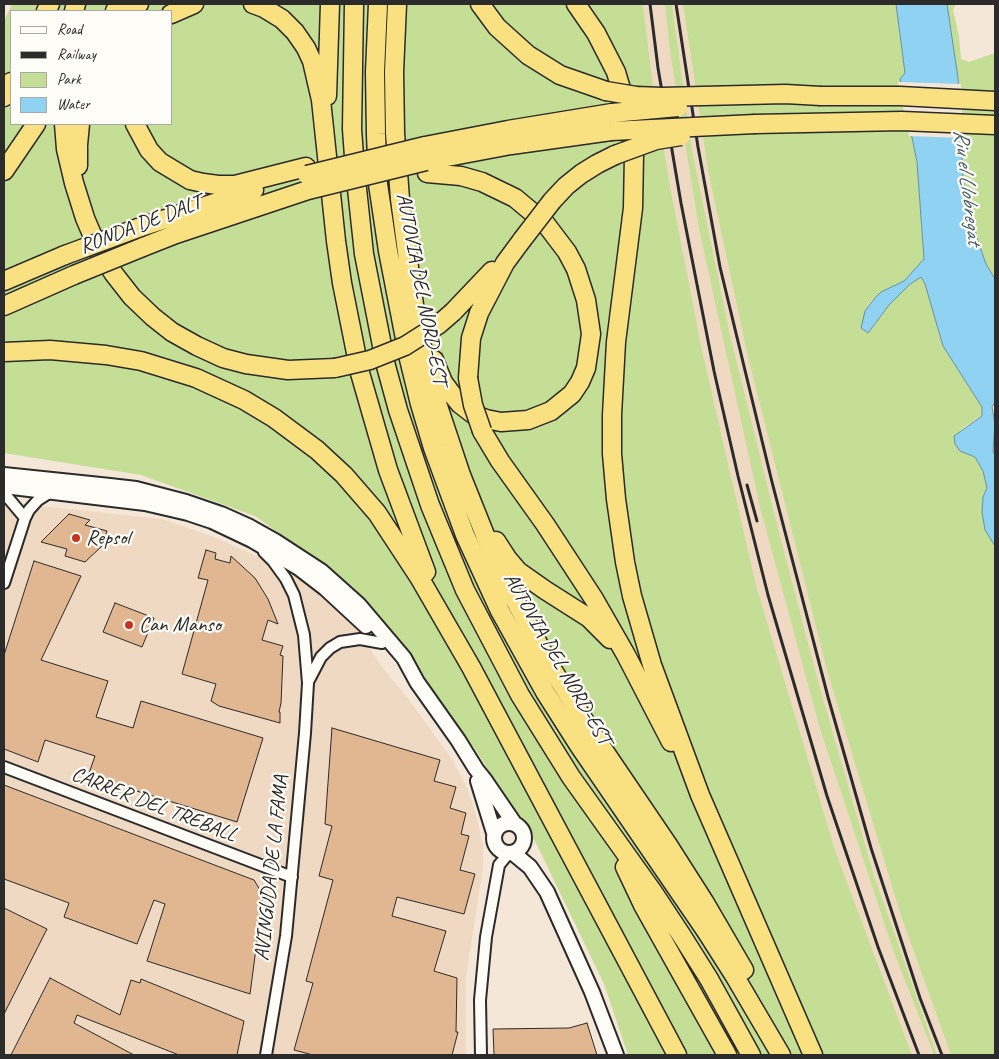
<!DOCTYPE html>
<html>
<head>
<meta charset="utf-8">
<style>
  body { margin:0 }
  #map { position:relative; width:999px; height:1059px; overflow:hidden; background:#f5e7d8; font-family:Caveat,sans-serif }
  canvas { display:block }
  .frame { position:absolute; inset:0; border:5px solid #2b2b2b; pointer-events:none }
  .legend { position:absolute; left:10px; top:10px; width:162px; height:115px; box-sizing:border-box; background:#fdfcf7; border:1px solid #a9a8a5; margin:0; padding:6px 9px; list-style:none; font-size:15px; color:#2b2b2b }
  .legend li { display:flex; align-items:center; gap:10px; height:25px }
  .legend b { width:25px; border:1px solid #a9a8a5 }
</style>
</head>
<body>
<div id="map">
<canvas width="999" height="1059"></canvas>
<div class="frame"></div>
<ul class="legend">
<li><b style="height:6px;background:#fdfcf7"></b>Road</li>
<li><b style="height:6px;background:#2b2b2b"></b>Railway</li>
<li><b style="height:14px;background:#c4de95"></b>Park</li>
<li><b style="height:14px;background:#90d2f2"></b>Water</li>
</ul>
</div>
<script>
const ctx = document.querySelector('canvas').getContext('2d');
ctx.lineJoin = 'round';
function fillPath(path, color) {
  ctx.fillStyle = color;
  ctx.fill(path, 'evenodd');
}
function poly(rows) {
  const path = new Path2D();
  for (const r of rows) {
    if (r.length === 3) {
      path.moveTo(r[0] + r[2], r[1]);
      path.arc(r[0], r[1], r[2], 0, 2 * Math.PI);
      continue;
    }
    path.moveTo(r[0], r[1]);
    for (let i = 2; i < r.length; i += 2) path.lineTo(r[i], r[i + 1]);
  }
  return path;
}
function trace(path, color, width, dash) {
  ctx.strokeStyle = color;
  ctx.lineWidth = width;
  ctx.lineCap = dash ? 'butt' : 'round';
  ctx.setLineDash(dash || []);
  ctx.stroke(path);
}
function drawText(font, color, halo, rows, align = 'center') {
  ctx.font = font + ' Caveat,sans-serif';
  ctx.lineWidth = 4.5;
  ctx.setLineDash([]);
  ctx.textBaseline = 'middle';
  ctx.strokeStyle = halo;
  ctx.fillStyle = color;
  for (const [text, x, y, turn = 0] of rows) {
    ctx.save();
    ctx.translate(x, y);
    ctx.rotate((+turn || 0) * Math.PI / 180);
    ctx.textAlign = isNaN(turn) ? turn : align;
    if (halo) ctx.strokeText(text, 0, 0);
    ctx.fillText(text, 0, 0);
    ctx.restore();
  }
}
fillPath(poly([
  [643,4,665,4,670,52,699,229,820,729,893,950,934,1055,912,1055,835,850,756,585,702,350,671,191,652,78],
  [672,4,683,4,708,171,747,353,827,671,901,916,951,1055,937,1055,874,875,818,681,778,528,730,335,692,150],
  [4,502,162,519,217,538,293,573,330,603,357,629,382,667,406,696,452,759,468,790,478,821,483,848,483,869,466,976,466,1055,4,1055]
]), '#efd9c3');
fillPath(poly([
  [12,4,643,4,652,78,671,191,702,350,756,585,835,850,912,1055,628,1055,604,984,536,843,475,749,353,587,255,516,141,475,4,453,4,21],
  [11,11,171,11,171,124,11,124],
  [665,4,672,4,692,150,730,335,778,528,818,681,874,875,937,1055,934,1055,893,950,820,729,760,507,699,229,670,52],
  [683,4,896,4,905,73,900,79,917,162,924,259,904,281,881,292,869,304,861,328,868,333,889,305,909,285,921,276,925,284,943,346,982,407,982,415,960,430,968,453,975,457,983,471,987,488,983,497,982,512,985,530,995,546,995,1055,951,1055,901,916,827,671,747,353,708,171],
  [947,4,956,4,953,10,959,36,961,59,969,62,995,53,995,279,986,264,977,238,963,179,958,78]
]), '#c4de95');
const water = poly([
  [896,4,947,4,958,78,963,179,977,238,986,264,995,279,995,402,992,407,995,424,993,451,995,456,995,546,985,530,982,512,983,497,987,488,983,471,975,457,960,451,955,444,954,436,982,416,982,407,943,346,925,284,921,277,909,285,889,305,868,333,861,328,865,311,875,298,881,292,904,281,924,259,917,162,900,79,905,73,896,4]
]);
fillPath(water, '#90d2f2');
trace(water, '#688fa2', 1);
fillPath(poly([
  [898,82,961,84,963,138,909,136]
]), '#f5e7d8');
const building = poly([
  [69,514,90,520,85,525,107,531,103,545,85,562,65,556,67,549,41,542,69,514],
  [206,550,216,553,215,559,230,563,231,556,255,578,268,599,278,624,268,620,262,640,283,646,280,655,283,656,281,703,279,712,280,712,280,723,219,706,211,701,216,684,182,674,208,580,198,578,206,550],
  [34,561,81,576,41,660,108,681,96,717,133,728,141,701,263,738,237,822,88,776,95,756,45,740,38,762,4,749,4,655,34,561],
  [115,603,154,618,142,647,103,632,115,603],
  [332,728,440,760,434,781,456,787,450,808,466,813,461,834,469,836,460,870,475,874,464,914,397,897,392,916,446,931,434,971,457,978,456,1032,458,1032,452,1055,313,1055,294,1050,313,983,306,981,333,880,319,876,332,826,325,824,332,728],
  [4,785,254,880,263,895,250,994,147,961,165,904,154,900,137,944,64,917,69,903,4,879,4,785],
  [4,908,47,929,4,1014,4,908],
  [50,978,120,1015,131,980,140,983,141,979,244,1021,237,1055,179,1055,77,1015,74,1023,134,1055,11,1055,50,978],
  [587,1023,597,1055,494,1055,493,1029,569,1028,587,1023]
]);
fillPath(building, '#e1b791');
trace(building, '#2b2b2b', 1);
const street = poly([
  [4,493,25,518],
  [264,552,273,561,286,579,294,595,304,635,308,683,305,733,286,936,266,1055],
  [4,583,25,518,29,510,38,500,52,491],
  [309,680,321,657,330,648,340,642,360,639,382,643],
  [4,767,292,877],
  [481,1055,480,1000,486,937,499,865,508,854]
]);
const secondary = poly([
  [4,475,110,486,136,489,186,502,221,514,250,527,275,541,321,571,359,605,404,658,417,682,458,740,476,769,484,779,514,823],
  [4,486,145,503,188,513,212,521,252,540,299,568,325,588,366,626],
  [478,781,494,833],
  [509,838,15],
  [513,853,530,867,547,892,592,992,616,1055]
]);
const highway = poly([
  [253,4,264,8,282,19,295,32,306,48,312,61,321,100,336,241,342,283,360,373,388,470,426,572],
  [354,4,352,129,355,170,364,254,386,366,398,410,430,505,465,590,520,695,571,777,653,892,682,936,709,979,751,1055],
  [378,4,375,72,376,134,378,184,388,251,409,359,420,404,433,448,465,535,500,611,545,692,580,747,706,931,734,975,781,1055],
  [397,4,394,72,395,133,400,199,412,290,417,327,435,397,461,475,485,535,509,589,549,664,592,733,668,845,705,903,744,970],
  [480,4,497,27,528,55,560,75,606,91],
  [576,4,596,33,616,72,627,109,634,155,633,208,616,342,612,415,612,454,616,499,625,562,632,596,652,665,700,795,813,1055],
  [46,11,50,4],
  [74,11,76,4],
  [115,11,119,4],
  [130,11,139,4],
  [171,14,194,4],
  [327,96,330,4],
  [821,96,900,96,995,101],
  [4,97,11,82],
  [64,124,66,149,74,183,85,218,99,251,114,274,132,297,153,317,172,332,197,346,223,358,246,364,288,370,335,368],
  [135,124,149,150,160,162,190,180,203,183,218,185,235,185,306,167],
  [755,124,902,121,995,125],
  [425,146,508,130,612,113],
  [426,161,511,145,611,131],
  [78,166,78,145,80,124],
  [4,171,36,124],
  [427,173,461,176,482,182,515,198,545,223,567,252,576,269,586,300,591,334,586,368,580,382,572,394,551,411,528,420,501,422,486,419,473,414,460,404,451,393,443,382,434,360],
  [552,201,566,186,581,174,597,164,615,155],
  [138,228,254,190],
  [143,247,176,234,308,190],
  [4,281,65,255],
  [4,306,74,275],
  [453,312,492,271],
  [4,352,50,350,106,355,141,361,196,378,244,400,274,418,317,450,344,475,377,513,419,577,471,667,677,1055],
  [468,378,471,338,479,313,505,263,522,240],
  [482,431,500,461,545,524,594,599,626,655,671,742],
  [496,541,507,558,518,571,545,590,589,618,610,639],
  [625,867,643,905,727,1055]
]);
trace(street, '#2b2b2b', 14);
trace(secondary, '#2b2b2b', 18);
trace(highway, '#2b2b2b', 21);
trace(street, '#fdfcf7', 10);
trace(secondary, '#fdfcf7', 14);
trace(highway, '#f9e181', 18);
trace(poly([
  [650,4,658,68,681,203,714,371,738,476,768,595,827,796,878,947,919,1055],
  [676,4,698,147,720,267,772,482,828,697,871,848,920,998,942,1055],
  [747,485,757,521]
]), '#2b2b2b', 3);
const highwayBridge = poly([
  [606,91,636,96,662,97,785,94,821,96],
  [612,113,678,107],
  [611,131,755,124],
  [615,155,656,140,681,136],
  [307,175,425,146],
  [308,190,426,161],
  [522,240,552,201],
  [65,255,138,228],
  [74,275,143,247],
  [335,368,370,360,405,346,438,325,453,312],
  [468,378,473,405,482,431]
]);
trace(highwayBridge, '#2b2b2b', 21, []);
trace(highwayBridge, '#f9e181', 18);
for (const [x, y, r, color] of [
  [76,538,5,"#c8321e"],
  [129,625,5,"#c8321e"]
]) {
  const dot = new Path2D();
  dot.arc(x, y, r, 0, 2 * Math.PI);
  ctx.fillStyle = color;
  ctx.fill(dot);
  trace(dot, '#fdfcf7', 2);
}
drawText('21px', '#2b2b2b', '#fdfcf7', [
  ["RONDA DE DALT",141,225,-21],
  ["AUTOVIA DEL NORD-EST",421,289,79],
  ["AUTOVIA DEL NORD-EST",557,659,60],
  ["CARRER DEL TREBALL",154,805,21],
  ["AVINGUDA DE LA FAMA",272,868,-84]
]);
drawText('21px', '#2b2b2b', '#fdfcf7', [
  ["Repsol",86,538],
  ["Can Manso",139,625]
], 'left');
drawText('italic 22px', '#495d67', '#fdfcf7', [
  ["Riu el Llobregat",967,187,83]
]);
</script>
</body>
</html>
